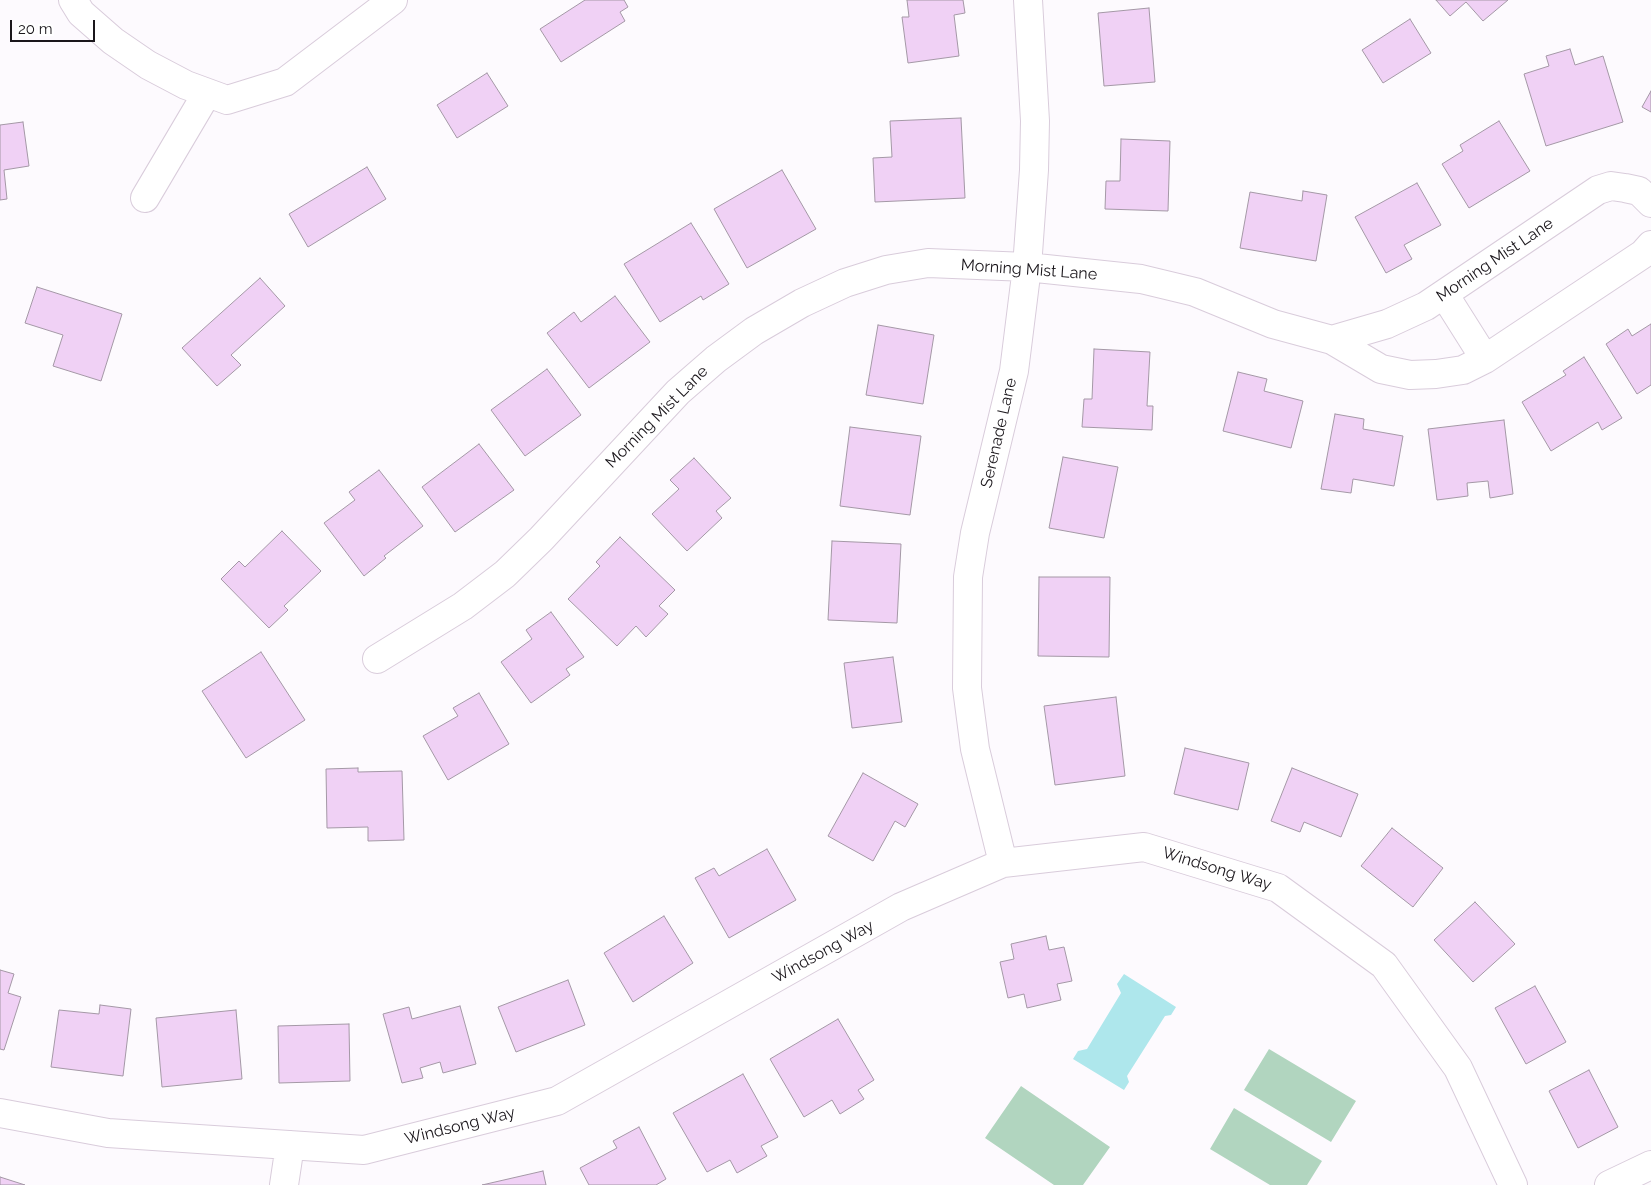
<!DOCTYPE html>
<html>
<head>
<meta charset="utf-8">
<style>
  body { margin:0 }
  #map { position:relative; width:1651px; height:1185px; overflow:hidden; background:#fdfafe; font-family:Raleway,sans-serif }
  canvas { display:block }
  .scale { position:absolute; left:10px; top:20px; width:85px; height:22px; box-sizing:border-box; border:2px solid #1a161b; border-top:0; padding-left:6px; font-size:15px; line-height:18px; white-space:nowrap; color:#1a161b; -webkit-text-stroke:4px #fff; paint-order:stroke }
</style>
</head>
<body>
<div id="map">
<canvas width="1651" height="1185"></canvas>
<div class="scale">20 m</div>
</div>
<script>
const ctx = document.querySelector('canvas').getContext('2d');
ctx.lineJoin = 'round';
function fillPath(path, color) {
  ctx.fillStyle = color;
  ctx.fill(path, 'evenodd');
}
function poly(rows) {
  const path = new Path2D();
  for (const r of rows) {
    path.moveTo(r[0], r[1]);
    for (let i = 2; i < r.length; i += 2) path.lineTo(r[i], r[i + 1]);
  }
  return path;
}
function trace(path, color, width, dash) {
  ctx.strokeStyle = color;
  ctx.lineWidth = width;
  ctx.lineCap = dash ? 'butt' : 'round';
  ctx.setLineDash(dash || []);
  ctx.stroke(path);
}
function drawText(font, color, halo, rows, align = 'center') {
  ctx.font = font + ' Raleway,sans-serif';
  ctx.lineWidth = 4.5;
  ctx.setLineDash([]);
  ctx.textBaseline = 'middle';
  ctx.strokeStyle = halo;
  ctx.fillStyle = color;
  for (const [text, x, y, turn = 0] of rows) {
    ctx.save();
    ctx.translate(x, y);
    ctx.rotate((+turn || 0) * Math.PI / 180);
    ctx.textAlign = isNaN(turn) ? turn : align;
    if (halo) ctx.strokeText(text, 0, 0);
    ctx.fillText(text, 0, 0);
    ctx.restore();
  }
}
fillPath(poly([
  [1269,1049,1356,1101,1331,1142,1244,1090],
  [1021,1086,1110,1147,1083,1185,1054,1185,985,1138],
  [1234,1108,1322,1161,1307,1185,1270,1185,1210,1149]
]), '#b1d5bf');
fillPath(poly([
  [1124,974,1176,1007,1171,1015,1165,1016,1127,1076,1129,1082,1124,1090,1073,1059,1078,1051,1087,1049,1121,993,1117,984]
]), '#aee7ec');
const building = poly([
  [585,0,624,0,628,7,620,12,625,21,561,62,540,29,585,0],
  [907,0,963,0,965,13,954,15,959,56,908,63,902,17,909,17,907,0],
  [1436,0,1508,0,1483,21,1466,2,1450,16,1436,0],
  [1149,8,1155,82,1104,86,1098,13,1149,8],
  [1410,19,1431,53,1383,83,1362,50,1410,19],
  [1570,49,1575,65,1603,56,1623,122,1546,146,1524,74,1549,66,1546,56,1570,49],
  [487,73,508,106,457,138,437,105,487,73],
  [1651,91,1651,112,1642,107,1651,91],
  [961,118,965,198,875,202,873,158,892,157,890,121,961,118],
  [1499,121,1530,171,1469,208,1442,164,1463,151,1460,145,1499,121],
  [23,122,29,166,4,170,7,199,0,200,0,125,23,122],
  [1121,139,1170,141,1168,211,1105,209,1106,181,1120,181,1121,139],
  [367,167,386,199,308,247,289,214,367,167],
  [782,170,816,229,747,268,714,209,782,170],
  [1417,183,1441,225,1404,245,1412,259,1386,273,1355,217,1417,183],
  [1303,191,1327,195,1316,261,1240,248,1250,192,1302,201,1303,191],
  [691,223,729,284,703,300,701,296,660,322,624,264,691,223],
  [260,278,285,306,231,355,241,365,217,386,182,348,260,278],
  [37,287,122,314,101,381,53,366,63,335,25,323,37,287],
  [615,296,650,342,589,388,547,333,574,312,581,322,615,296],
  [1651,324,1651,385,1637,394,1606,344,1628,329,1632,336,1651,324],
  [878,325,934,335,923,404,866,395,878,325],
  [1094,349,1150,352,1147,406,1153,406,1152,430,1082,427,1084,399,1092,399,1094,349],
  [1584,357,1622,418,1602,430,1598,422,1551,451,1522,402,1566,375,1563,371,1584,357],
  [547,369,581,415,525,456,491,410,547,369],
  [1238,372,1267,379,1264,391,1303,401,1291,448,1223,431,1238,372],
  [1335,414,1364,419,1363,429,1403,436,1394,486,1353,479,1351,493,1321,489,1335,414],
  [1504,420,1513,494,1490,498,1488,481,1467,483,1468,496,1437,500,1428,429,1504,420],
  [850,427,921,436,910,515,840,506,850,427],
  [479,444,514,490,455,532,422,487,479,444],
  [1063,457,1118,467,1104,538,1049,528,1063,457],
  [694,458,731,498,716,511,722,518,687,551,652,514,679,489,670,480,694,458],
  [379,470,423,526,384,556,386,558,364,576,324,523,355,500,349,492,379,470],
  [282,531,321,571,284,606,288,610,269,628,221,579,239,561,245,567,282,531],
  [620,537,675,590,659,606,668,614,646,637,636,626,617,646,568,599,600,566,596,562,620,537],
  [832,541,901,544,897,623,828,620,832,541],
  [1039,577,1110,577,1109,657,1038,656,1039,577],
  [551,612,584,657,566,669,570,675,531,703,501,662,532,639,526,630,551,612],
  [261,652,305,720,246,758,202,691,261,652],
  [893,657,902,722,852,728,844,663,893,657],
  [479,693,509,744,448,780,423,736,458,716,453,708,479,693],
  [1116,697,1125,776,1055,785,1044,706,1116,697],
  [1185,748,1249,763,1238,810,1174,794,1185,748],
  [358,768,358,772,402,771,404,840,368,841,368,827,327,828,326,769,358,768],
  [1292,768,1358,794,1341,837,1304,822,1300,832,1271,821,1292,768],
  [863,773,918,804,905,827,895,821,873,861,828,836,863,773],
  [1392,828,1443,868,1413,907,1361,866,1392,828],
  [767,849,796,900,729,938,695,878,714,868,719,876,767,849],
  [1475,902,1515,944,1473,982,1434,940,1475,902],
  [664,916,693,963,633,1002,604,953,664,916],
  [1046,936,1049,950,1064,947,1072,981,1057,984,1061,1000,1027,1008,1024,994,1008,998,1000,962,1014,959,1011,944,1046,936],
  [0,970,14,974,8,993,21,997,4,1050,0,1049,0,970],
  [568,980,585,1025,516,1052,498,1007,568,980],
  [1535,986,1566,1042,1526,1064,1495,1008,1535,986],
  [100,1005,131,1009,123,1076,51,1067,59,1010,99,1014,100,1005],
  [460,1006,476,1064,443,1073,440,1062,420,1068,423,1078,402,1083,383,1014,409,1007,412,1019,460,1006],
  [236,1010,242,1079,162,1087,156,1018,236,1010],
  [838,1019,874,1080,858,1090,864,1099,840,1114,832,1100,804,1117,770,1059,838,1019],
  [349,1024,350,1081,279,1083,278,1026,349,1024],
  [1589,1070,1618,1127,1578,1148,1549,1091,1589,1070],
  [743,1074,778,1137,761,1146,767,1156,737,1173,730,1160,707,1172,673,1113,743,1074],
  [639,1127,666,1179,656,1185,589,1185,580,1168,617,1148,613,1141,639,1127],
  [543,1171,546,1185,482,1185,543,1171],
  [0,1177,25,1185,0,1185,0,1177]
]);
fillPath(building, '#f0d1f5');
trace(building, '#a498a6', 1);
const minor = poly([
  [73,0,81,13,113,41,148,65,186,85,227,100,285,82,393,0],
  [145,198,207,93],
  [1444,294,1485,359],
  [1332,340,1387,324,1426,306,1598,190,1611,186,1625,188,1639,191,1651,203],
  [377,659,463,606,505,574,541,539,678,392,716,359,754,331,802,303,845,283,886,270,928,263,1027,267,1141,279,1195,292,1273,324,1332,340,1381,369,1410,375,1436,374,1463,370,1485,359,1643,254,1651,245],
  [1003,863,975,749,967,688,968,577,975,533,1014,371,1027,267,1034,170,1035,121,1028,0],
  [0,1113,108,1133,364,1150,557,1101,901,907,1003,863,1144,847,1278,888,1384,965,1458,1068,1513,1185],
  [284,1185,290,1145],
  [1609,1185,1651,1165]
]);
trace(minor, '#d9ccdb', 30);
trace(minor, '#fff', 28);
drawText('16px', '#1a161b', '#fff', [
  ["Morning Mist Lane",1495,260,-34],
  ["Morning Mist Lane",1029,270,4],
  ["Morning Mist Lane",657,417,-45],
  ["Serenade Lane",999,433,-77],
  ["Windsong Way",1217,869,17],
  ["Windsong Way",823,952,-29],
  ["Windsong Way",460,1126,-14]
]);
</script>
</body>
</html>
